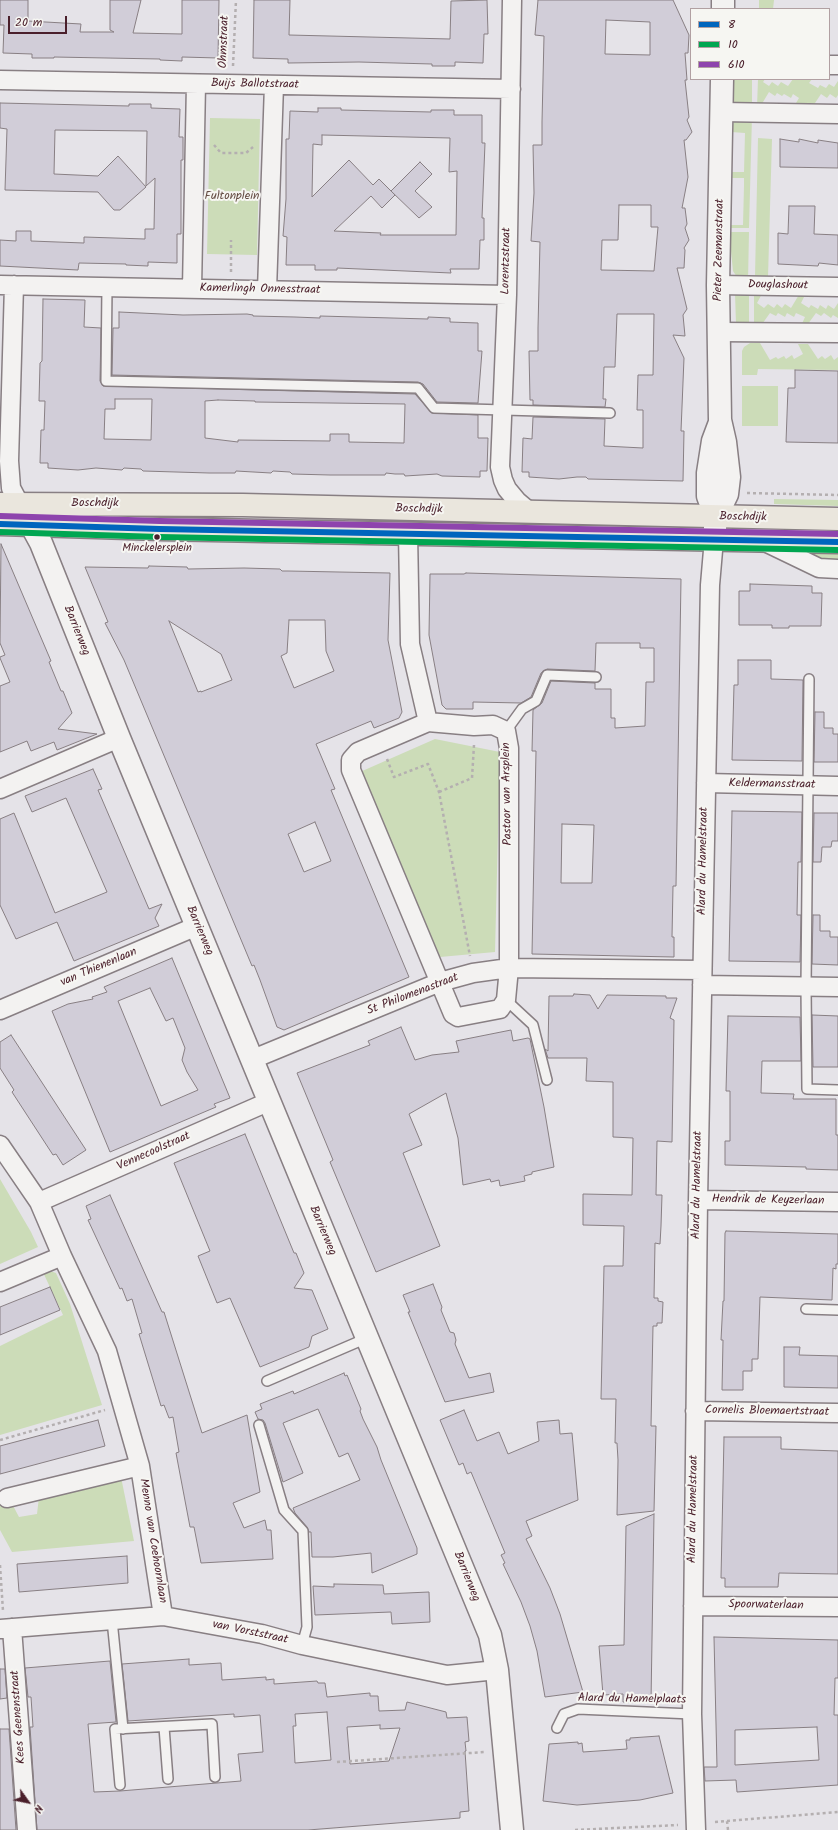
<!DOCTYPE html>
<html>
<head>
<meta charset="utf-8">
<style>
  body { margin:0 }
  #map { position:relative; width:838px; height:1830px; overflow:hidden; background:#e5e3e8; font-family:Kalam,sans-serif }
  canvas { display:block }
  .legend { position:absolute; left:690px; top:8px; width:140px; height:72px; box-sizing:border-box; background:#f6f6f2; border:1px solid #b1a0a2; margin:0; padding:5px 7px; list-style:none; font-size:12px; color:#4a1f2b }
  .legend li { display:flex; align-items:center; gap:8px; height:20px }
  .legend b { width:20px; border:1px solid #b1a0a2 }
  .north { position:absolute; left:8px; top:1782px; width:40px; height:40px; -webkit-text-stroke:3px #f6f6f2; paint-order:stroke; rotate:123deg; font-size:11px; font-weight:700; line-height:16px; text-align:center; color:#4a1f2b }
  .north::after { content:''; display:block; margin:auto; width:14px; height:18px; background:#4a1f2b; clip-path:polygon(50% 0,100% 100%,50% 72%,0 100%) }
  .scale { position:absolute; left:8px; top:16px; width:59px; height:18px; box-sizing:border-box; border:2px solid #4a1f2b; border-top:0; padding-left:5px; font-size:12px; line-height:14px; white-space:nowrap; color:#4a1f2b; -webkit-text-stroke:3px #f6f6f2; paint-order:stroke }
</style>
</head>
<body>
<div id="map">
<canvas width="838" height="1830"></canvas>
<ul class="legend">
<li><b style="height:5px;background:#0065bd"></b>8</li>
<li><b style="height:5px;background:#00a651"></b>10</li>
<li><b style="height:5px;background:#8e44ad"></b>610</li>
</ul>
<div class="north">N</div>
<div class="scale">20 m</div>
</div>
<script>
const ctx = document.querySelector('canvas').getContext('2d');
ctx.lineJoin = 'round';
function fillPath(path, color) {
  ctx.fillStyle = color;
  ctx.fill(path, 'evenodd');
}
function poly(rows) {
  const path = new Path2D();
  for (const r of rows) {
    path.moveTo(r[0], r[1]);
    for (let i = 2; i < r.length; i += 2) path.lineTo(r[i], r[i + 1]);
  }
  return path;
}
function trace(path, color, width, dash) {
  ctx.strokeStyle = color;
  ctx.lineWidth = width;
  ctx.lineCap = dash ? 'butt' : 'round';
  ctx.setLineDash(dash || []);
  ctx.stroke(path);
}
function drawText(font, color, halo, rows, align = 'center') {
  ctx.font = font + ' Kalam,sans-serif';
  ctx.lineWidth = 4;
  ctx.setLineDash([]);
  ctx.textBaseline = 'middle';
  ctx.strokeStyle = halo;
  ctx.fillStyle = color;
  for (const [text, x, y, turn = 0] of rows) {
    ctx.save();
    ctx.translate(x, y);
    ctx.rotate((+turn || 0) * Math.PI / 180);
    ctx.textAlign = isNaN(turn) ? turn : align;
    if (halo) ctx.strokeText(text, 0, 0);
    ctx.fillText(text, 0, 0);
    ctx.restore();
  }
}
fillPath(poly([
  [759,0,774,0,773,9,759,9],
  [732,79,752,79,752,108,734,107,731,101],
  [758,79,765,79,763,82,769,86,772,82,778,86,781,82,788,86,793,79,812,79,809,83,818,88,820,85,826,88,829,84,834,87,838,81,838,95,836,98,830,94,827,98,821,94,811,109,793,108,799,98,793,94,791,98,784,94,782,96,777,93,775,96,769,92,760,107,757,107],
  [752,116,749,228,729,228,729,225,743,225,744,186,744,178,730,178,730,172,744,172,745,133,731,132,732,126,736,119],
  [210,118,260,119,257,255,207,254],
  [758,138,772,139,768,277,755,276],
  [729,232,749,232,748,281,737,277,733,271],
  [754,291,763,292,757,303,764,308,768,304,774,308,777,304,782,308,785,304,791,308,800,293,806,293,801,303,809,308,811,305,818,309,820,305,826,309,828,305,834,309,838,303,838,318,833,315,831,318,824,313,821,316,816,313,805,328,800,328,805,317,796,313,794,317,787,313,785,317,778,313,776,316,770,313,760,327,754,327],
  [749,292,749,327,736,324,735,293],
  [750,343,760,343,770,360,776,357,778,359,784,356,786,359,792,355,794,359,803,354,798,344,808,344,818,359,822,356,825,359,831,355,834,360,838,357,838,370,758,369,757,375,742,375,742,351,744,347],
  [742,386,778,386,778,426,742,426],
  [774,499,838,500,838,506,774,504],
  [792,545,838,546,838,562,810,555],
  [435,739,500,752,495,952,440,957,360,772],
  [0,1179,31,1232,38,1247,0,1264],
  [41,1268,56,1273,70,1304,102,1405,0,1435,0,1346,63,1315],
  [121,1477,134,1541,12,1552,0,1530,0,1495,9,1498,19,1517,37,1514,39,1497]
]), '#ccdcb8');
const building = poly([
  [0,0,28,0,28,21,81,24,80,32,114,32,110,30,110,0,141,0,133,33,182,34,182,0,219,0,218,58,182,57,182,61,160,60,160,59,54,57,54,58,32,58,32,54,3,53,4,25,0,25,0,0],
  [254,0,290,0,289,35,450,39,451,1,487,0,488,34,484,34,483,63,455,62,455,66,432,66,432,64,359,62,288,63,288,59,253,58,254,0],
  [538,0,673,0,689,35,688,53,685,53,687,80,685,80,689,117,687,120,692,132,686,140,684,140,688,177,682,208,685,208,687,224,685,228,689,240,684,248,685,250,684,268,677,268,687,309,683,315,685,336,673,335,684,358,681,431,684,431,683,481,588,479,586,477,577,477,559,479,529,477,529,472,522,472,523,438,532,439,533,417,605,419,604,446,643,448,643,410,637,410,638,375,653,375,654,314,617,314,615,367,604,367,603,399,606,399,605,407,533,405,533,400,530,400,529,351,538,351,538,328,540,242,531,241,534,193,533,145,542,145,542,122,544,36,535,35,538,0],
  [606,20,650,22,650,55,605,54,606,20],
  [619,205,651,205,651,227,658,227,654,271,601,270,602,240,618,240,619,205],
  [0,103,129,106,129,104,151,104,151,108,180,109,179,137,183,137,183,160,181,160,181,234,177,234,177,263,148,262,148,266,126,265,126,264,79,263,78,270,0,266,0,240,16,241,16,231,31,231,31,241,84,243,84,237,145,239,145,229,154,229,155,178,146,186,147,131,55,130,54,174,98,176,118,156,146,187,120,210,114,210,98,192,5,190,7,129,0,128,0,103],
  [318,108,341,108,341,110,431,112,431,110,454,110,454,115,482,115,482,143,485,143,482,218,484,218,484,240,480,240,479,269,450,269,451,273,337,268,337,270,315,270,315,265,286,265,287,237,283,236,286,199,286,139,289,139,290,111,318,112,318,108],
  [322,135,450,138,449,172,457,171,456,235,380,235,381,233,334,231,371,196,382,208,395,195,379,179,373,185,349,160,312,197,313,144,322,145,322,135],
  [780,139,799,142,799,139,818,143,818,140,838,143,838,168,780,167,780,139],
  [420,162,432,174,415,191,432,207,419,218,391,191,420,162],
  [789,206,815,206,814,234,838,235,838,265,819,263,818,266,778,264,778,233,788,234,789,206],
  [43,299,85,300,84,327,101,328,100,381,103,386,415,394,432,413,478,415,478,438,488,438,487,471,480,471,480,477,442,476,437,474,405,476,404,474,395,474,386,473,385,475,330,475,292,474,290,472,273,471,271,473,236,471,235,473,209,473,143,471,141,469,124,468,122,470,96,468,78,470,48,468,48,463,40,463,41,430,44,430,45,401,39,401,40,363,42,361,43,299],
  [115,399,152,399,151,440,104,439,105,409,115,409,115,399],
  [218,400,255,401,255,402,405,404,404,443,349,442,349,434,330,434,330,441,238,440,238,442,205,438,205,401,218,400],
  [119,312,183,315,247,314,253,315,253,316,295,317,320,318,320,316,428,319,428,317,450,318,450,322,478,323,478,351,482,351,478,403,437,402,423,384,418,382,112,375,113,328,119,328,119,312],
  [795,370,838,371,838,443,786,442,788,388,795,388,795,370],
  [1,544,51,661,49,662,61,691,63,691,72,713,58,729,97,734,57,750,54,742,31,751,27,741,0,752,0,686,10,682,0,658,0,657,5,655,0,643,1,544],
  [149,566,187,567,188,569,244,568,280,569,282,571,288,571,390,573,388,640,402,712,399,718,374,728,371,721,316,744,335,789,331,790,409,977,284,1030,277,1027,260,980,254,965,252,966,124,660,105,623,108,622,85,567,148,568,149,566],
  [289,620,325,620,326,651,334,671,294,688,281,656,287,653,289,620],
  [169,621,221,654,232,680,201,692,201,691,198,692,169,621],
  [315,822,331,861,304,872,288,834,315,822],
  [466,573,681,579,676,886,673,886,672,937,674,937,674,957,532,954,536,751,532,751,533,710,542,703,551,681,595,683,595,689,611,689,611,718,615,718,615,728,645,726,646,682,654,682,654,648,640,648,640,643,596,643,595,671,547,669,541,673,531,697,521,703,473,702,473,709,446,709,442,705,429,635,430,574,464,574,466,573],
  [562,824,594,825,592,883,561,883,562,824],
  [750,584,812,586,812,593,822,593,821,626,789,626,789,628,772,628,772,625,739,625,739,591,750,591,750,584],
  [738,660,771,660,771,679,803,680,802,761,732,760,734,685,738,685,738,660],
  [815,712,824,712,824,728,833,728,833,734,838,734,838,762,814,762,815,712],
  [93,769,102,789,98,790,149,909,162,904,155,918,159,926,74,961,57,922,16,939,0,905,0,819,14,813,55,913,107,892,66,798,32,812,25,796,93,769],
  [732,811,802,812,801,862,798,862,797,915,801,915,800,962,729,961,732,811],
  [814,813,838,813,838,841,832,841,831,847,822,847,821,862,813,862,814,813],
  [813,915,820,915,820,931,830,931,830,937,838,937,838,965,812,964,813,915],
  [172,958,230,1098,214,1104,216,1107,110,1152,52,1011,68,1004,93,999,92,997,107,992,104,987,172,958],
  [150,988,166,1021,173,1018,185,1048,182,1060,187,1072,198,1090,161,1106,118,1001,150,988],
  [574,994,590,995,598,1009,607,995,666,996,666,998,677,998,670,1018,674,1020,672,1142,657,1141,656,1195,662,1195,661,1226,660,1244,655,1243,654,1298,658,1298,658,1301,663,1302,662,1323,657,1323,657,1326,653,1326,651,1426,656,1426,654,1511,617,1515,618,1460,617,1443,615,1443,616,1399,601,1399,604,1266,623,1266,624,1226,583,1225,583,1194,632,1195,633,1138,613,1137,613,1082,586,1081,587,1058,548,1058,545,1049,548,1051,549,996,573,996,574,994],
  [812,1015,838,1016,838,1067,813,1067,812,1015],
  [728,1016,800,1017,801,1061,762,1061,761,1093,794,1094,793,1099,836,1099,836,1135,838,1135,838,1170,806,1169,806,1167,725,1165,725,1141,730,1141,730,1091,726,1091,728,1016],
  [401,1027,415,1060,432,1055,459,1052,456,1041,511,1030,513,1041,528,1038,530,1039,544,1107,554,1167,532,1172,532,1174,524,1176,525,1181,500,1186,499,1180,491,1182,490,1179,463,1185,458,1138,446,1093,409,1114,422,1145,403,1153,440,1246,376,1272,330,1162,333,1160,297,1073,370,1045,368,1041,401,1027],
  [11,1035,86,1150,63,1165,56,1154,53,1155,12,1092,14,1090,0,1068,0,1042,11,1035],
  [245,1134,294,1253,296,1253,304,1273,294,1288,312,1290,328,1329,312,1336,309,1347,260,1367,230,1298,217,1303,198,1256,210,1251,174,1163,245,1134],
  [110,1195,162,1312,164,1312,202,1433,247,1415,260,1492,233,1503,244,1528,265,1520,267,1530,271,1530,273,1559,201,1563,194,1527,190,1527,176,1453,179,1452,173,1417,169,1418,164,1405,161,1406,139,1334,142,1333,132,1299,127,1301,122,1288,120,1289,88,1220,91,1219,86,1206,110,1195],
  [726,1231,838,1234,838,1264,836,1264,836,1269,833,1268,832,1300,760,1297,758,1359,752,1359,752,1371,743,1371,743,1390,722,1390,723,1340,721,1340,723,1301,724,1301,725,1233,726,1231],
  [433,1284,442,1307,441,1310,450,1332,454,1333,456,1340,455,1344,469,1378,490,1373,494,1392,445,1402,408,1312,410,1312,403,1295,433,1284],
  [50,1287,60,1310,0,1335,0,1307,50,1287],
  [784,1347,800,1347,799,1355,838,1356,838,1388,784,1387,784,1347],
  [344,1373,345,1376,347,1375,361,1409,360,1411,363,1419,377,1447,381,1460,417,1548,417,1554,372,1573,371,1553,333,1557,312,1557,311,1532,309,1532,307,1527,295,1513,293,1508,360,1480,348,1453,339,1457,318,1409,283,1423,303,1473,283,1482,265,1423,263,1420,258,1419,255,1412,262,1409,260,1404,293,1391,294,1394,344,1373],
  [464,1410,477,1441,499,1432,508,1454,539,1441,537,1422,559,1420,560,1434,572,1433,578,1500,526,1521,532,1536,526,1539,550,1588,560,1614,583,1692,545,1697,537,1651,530,1626,521,1602,503,1564,505,1563,501,1555,505,1553,471,1472,467,1474,463,1463,459,1465,440,1420,464,1410],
  [98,1420,105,1446,0,1474,0,1446,98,1420],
  [724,1437,781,1437,781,1449,838,1451,838,1574,779,1573,778,1587,725,1587,725,1578,721,1578,724,1437],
  [654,1514,651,1702,623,1702,623,1694,603,1695,599,1646,624,1645,626,1526,654,1514],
  [127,1556,128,1583,19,1592,17,1564,127,1556],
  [334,1584,383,1585,384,1594,429,1592,430,1622,392,1624,391,1612,315,1615,313,1586,334,1587,334,1584],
  [714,1637,838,1640,838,1678,835,1678,834,1715,838,1715,838,1785,737,1792,736,1780,705,1781,704,1767,717,1767,714,1637],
  [817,1727,819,1760,735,1765,735,1730,817,1727],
  [189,1659,189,1665,221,1663,222,1680,266,1677,266,1680,274,1679,274,1684,317,1681,318,1683,325,1683,327,1697,370,1693,370,1696,378,1696,379,1711,405,1710,407,1702,446,1712,447,1718,467,1717,469,1741,465,1742,466,1751,465,1751,469,1811,460,1812,460,1818,308,1830,37,1830,30,1727,33,1727,31,1697,28,1697,25,1668,110,1661,116,1722,88,1724,94,1792,120,1791,241,1781,238,1754,263,1752,260,1715,234,1717,234,1714,128,1721,122,1664,189,1659],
  [327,1712,331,1760,295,1763,293,1726,296,1726,295,1714,327,1712],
  [380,1725,380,1729,400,1728,389,1761,350,1764,347,1727,380,1725],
  [0,1669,5,1669,7,1698,0,1699,0,1669],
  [0,1729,9,1729,16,1830,0,1830,0,1729],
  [659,1736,673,1793,640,1800,577,1805,543,1801,549,1744,578,1742,578,1744,582,1743,583,1752,627,1749,626,1740,630,1740,630,1738,659,1736]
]);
fillPath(building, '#d1cdd8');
trace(building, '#887f83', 1);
const lane = poly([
  [107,286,106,381,418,388,434,408,610,413],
  [809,679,806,987,807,1089,838,1090],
  [506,731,522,709,536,701,547,675,596,677],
  [506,1000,533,1025,547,1080],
  [806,1309,838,1310],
  [267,1381,367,1338],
  [259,1425,284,1510,303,1531,307,1627,302,1645],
  [112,1620,123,1729],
  [164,1727,168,1779],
  [557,1728,564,1714,578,1709,692,1714],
  [120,1785,115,1729,212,1724,215,1777]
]);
const street = poly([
  [512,0,507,295,500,467,503,480,507,489,517,501,530,512],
  [829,65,838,65],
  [0,80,511,89],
  [722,112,838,114],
  [0,285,507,295],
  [14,285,9,461,11,488,20,505],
  [718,285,838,287],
  [192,288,196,84],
  [267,290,274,85],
  [720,332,838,333],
  [408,533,410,644,428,722],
  [763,541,819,568,838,569],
  [428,722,474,726,493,725,506,731,509,748,509,968,506,1000,500,1009,458,1017,453,1014,351,770,351,760,358,752,428,722],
  [706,783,838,786],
  [0,789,119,738],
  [702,985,838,987],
  [0,1010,197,926],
  [253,1059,440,982,473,973,509,968,702,970],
  [0,1145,39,1202,62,1256,107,1351,140,1466,163,1616],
  [698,1200,838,1202],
  [39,1202,268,1102],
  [0,1282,62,1256],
  [695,1411,838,1413],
  [7,1498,140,1466],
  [693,1606,838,1607],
  [12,1628,27,1830],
  [0,1629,163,1616,262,1634,302,1645,447,1675,497,1670],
  [696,1830,692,1714,698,1200,710,585,714,539]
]);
const secondary = poly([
  [723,9,723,0],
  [23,510,41,543,119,738,490,1635,497,1670,512,1830],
  [716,517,708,496,708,473,713,441,719,425],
  [714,539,716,517,727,494,729,477,725,442,720,420,718,285,722,79]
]);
const primary = poly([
  [0,504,243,505,838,519],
  [0,524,160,529,838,542]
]);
trace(lane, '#887f83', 12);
trace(street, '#887f83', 21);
trace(secondary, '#887f83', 25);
trace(primary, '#887f83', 25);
trace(poly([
  [233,66,236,0],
  [214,145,221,153,246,153,253,147],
  [231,272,231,240],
  [747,493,838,495],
  [387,759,394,777,428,764,439,792,470,956],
  [439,792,472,778,474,745],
  [0,1440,105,1410],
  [0,1565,3,1611],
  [337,1762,485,1752],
  [727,1821,728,1830],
  [715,1822,838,1812],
  [575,1830,678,1825]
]), '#b4afb0', 2.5, [3, 3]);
trace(lane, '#f3f2f1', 9);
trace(street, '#f3f2f1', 18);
trace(secondary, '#f3f2f1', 22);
trace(primary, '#eae6dd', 22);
trace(poly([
  [0,524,160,529,838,542]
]), '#0065bd', 6);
trace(poly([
  [0,532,160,537,838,550]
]), '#00a651', 6);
trace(poly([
  [0,516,160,521,838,534]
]), '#8e44ad', 6);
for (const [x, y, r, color] of [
  [157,537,3.5,"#4a1f2b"]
]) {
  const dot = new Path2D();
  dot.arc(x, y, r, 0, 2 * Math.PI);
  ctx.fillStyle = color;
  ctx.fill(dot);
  trace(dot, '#f6f6f2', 1.5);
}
drawText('11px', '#4a1f2b', '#f6f6f2', [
  ["Minckelersplein",157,549]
]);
drawText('12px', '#4a1f2b', '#f6f6f2', [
  ["Ohmstraat",225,42,-88],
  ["Buijs Ballotstraat",255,85,1],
  ["Pieter Zeemanstraat",720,250,-89],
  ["Lorentzstraat",507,261,-89],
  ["Douglashout",778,286,1],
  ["Kamerlingh Onnesstraat",260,290,1],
  ["Boschdijk",95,504],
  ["Boschdijk",419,510,1],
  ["Boschdijk",743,518,1],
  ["Barrierweg",76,631,68],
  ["Keldermansstraat",772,785,1],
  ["Pastoor van Arsplein",508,794,-91],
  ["Alard du Hamelstraat",704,861,-89],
  ["Barrierweg",199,931,67],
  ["van Thienenlaan",99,968,-23],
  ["St Philomenastraat",413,995,-21],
  ["Vennecoolstraat",154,1152,-24],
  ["Alard du Hamelstraat",698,1185,-89],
  ["Hendrik de Keyzerlaan",768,1201,1],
  ["Barrierweg",322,1231,67],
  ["Cornelis Bloemaertstraat",767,1412,1],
  ["Alard du Hamelstraat",694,1509,-89],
  ["Menno van Coehoornlaan",152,1541,81],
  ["Barrierweg",466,1577,68],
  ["Spoorwaterlaan",766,1606,1],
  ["van Vorststraat",250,1633,12],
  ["Alard du Hamelplaats",632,1700,1],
  ["Kees Geenenstraat",19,1717,-94]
]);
drawText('12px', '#654d44', '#f6f6f2', [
  ["Fultonplein",232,197]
]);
</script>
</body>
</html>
